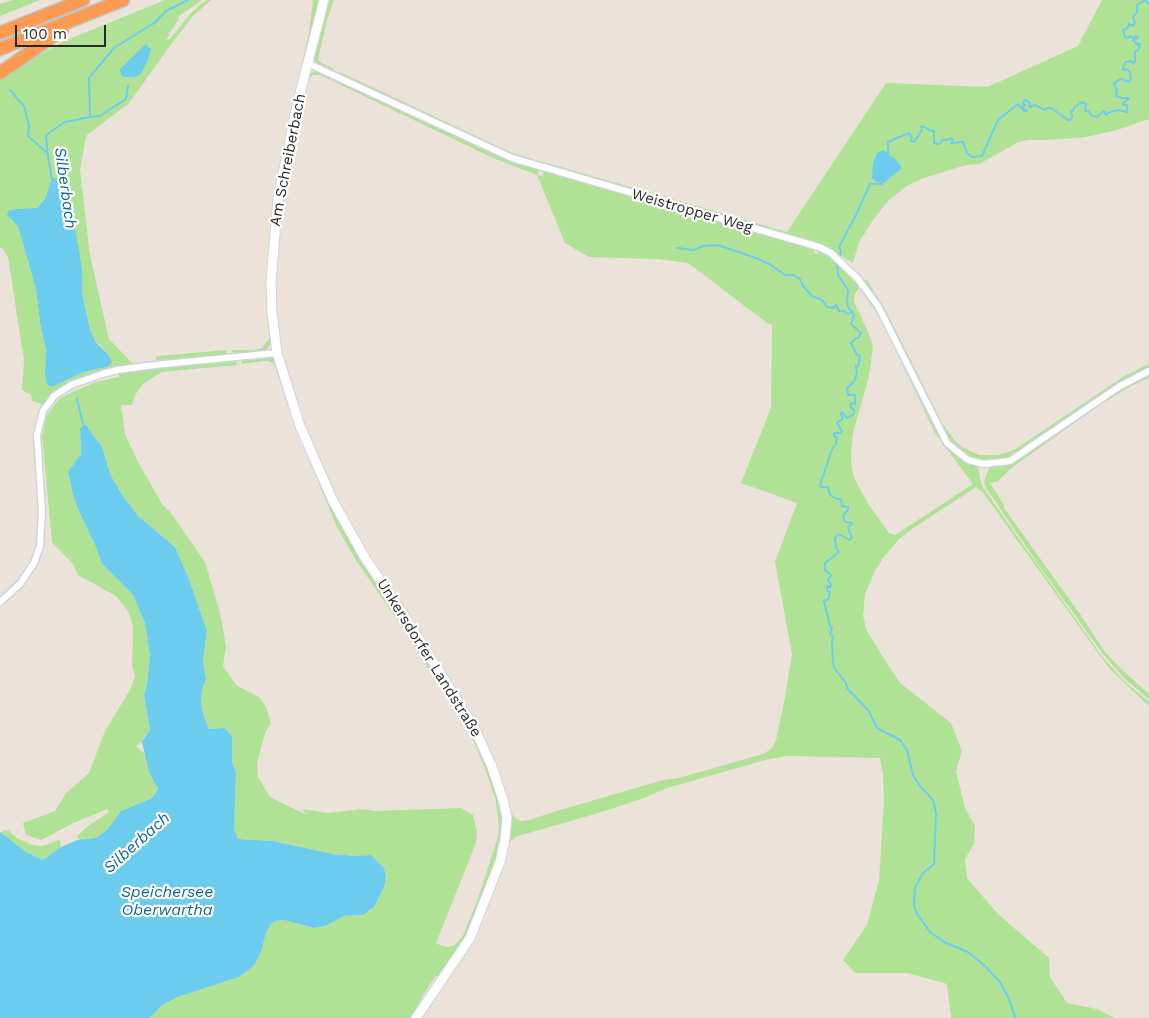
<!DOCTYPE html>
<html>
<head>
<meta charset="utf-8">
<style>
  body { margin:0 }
  #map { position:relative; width:1149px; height:1018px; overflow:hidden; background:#ebe3d9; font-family:"Work Sans",sans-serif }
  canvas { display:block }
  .scale { position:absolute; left:15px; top:25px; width:91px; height:22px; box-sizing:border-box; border:2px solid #282828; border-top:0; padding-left:6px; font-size:15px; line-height:18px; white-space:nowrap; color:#282828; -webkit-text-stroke:4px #fff; paint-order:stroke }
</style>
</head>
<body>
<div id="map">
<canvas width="1149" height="1018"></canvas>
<div class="scale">100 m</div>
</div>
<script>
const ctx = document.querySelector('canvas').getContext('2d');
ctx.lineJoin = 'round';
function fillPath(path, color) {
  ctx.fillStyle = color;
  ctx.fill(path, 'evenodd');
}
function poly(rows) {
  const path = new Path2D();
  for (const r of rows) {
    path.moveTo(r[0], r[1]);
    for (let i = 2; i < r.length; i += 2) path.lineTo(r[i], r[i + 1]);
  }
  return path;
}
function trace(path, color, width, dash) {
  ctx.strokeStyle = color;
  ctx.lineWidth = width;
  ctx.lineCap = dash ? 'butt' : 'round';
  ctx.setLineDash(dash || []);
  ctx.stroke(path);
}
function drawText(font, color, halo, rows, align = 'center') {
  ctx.font = font + ' "Work Sans",sans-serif';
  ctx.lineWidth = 4.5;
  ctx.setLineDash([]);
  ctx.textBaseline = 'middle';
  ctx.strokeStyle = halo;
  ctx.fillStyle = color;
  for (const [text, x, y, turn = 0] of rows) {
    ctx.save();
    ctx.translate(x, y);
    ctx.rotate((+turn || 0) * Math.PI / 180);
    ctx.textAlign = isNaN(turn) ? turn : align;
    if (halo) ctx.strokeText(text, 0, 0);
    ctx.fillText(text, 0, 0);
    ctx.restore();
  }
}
fillPath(poly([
  [13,0,40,0,0,16,0,4],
  [165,0,202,0,179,16,178,19,179,19,171,31,168,33,170,35,166,39,169,40,191,13,201,4,207,0,211,0,194,15,172,43,129,103,86,136,80,170,90,255,109,339,133,364,91,374,66,385,52,395,44,405,32,401,31,395,22,390,24,361,8,257,2,248,0,248,0,81,16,68,62,42],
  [146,44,151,49,134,77,124,77],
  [52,178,82,269,82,293,90,329,95,341,103,348,107,367,83,372,67,379,45,374,46,350,40,323,36,289,18,225,10,219,37,208,45,199],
  [313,0,321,0,277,186,272,340,268,348,262,351,234,354,231,350,255,350,262,348,269,339,268,265,274,197,309,32],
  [327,0,334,0,328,17,318,59,320,62,334,69,331,71,319,66,313,58],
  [1102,0,1149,0,1149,119,1114,131,1086,137,1046,140,1028,140,1017,143,979,164,966,165,924,178,908,185,887,202,873,220,859,242,853,263,841,256,839,262,856,281,878,311,946,445,958,457,978,467,981,483,984,489,1101,655,1124,681,1149,702,1149,706,1109,668,984,494,976,487,912,529,899,539,883,558,875,571,865,594,863,615,866,629,879,651,900,683,951,723,962,751,956,771,965,808,975,826,974,844,965,859,967,878,998,914,1049,958,1050,977,1067,1003,1097,1009,1114,1018,951,1018,947,984,908,973,855,973,843,960,867,925,879,880,884,801,883,774,880,758,788,756,765,760,667,788,644,798,605,811,515,837,508,845,503,865,471,945,442,987,442,982,467,948,479,921,474,923,463,946,450,965,441,976,436,976,423,995,412,1018,150,1018,161,1006,175,998,239,977,247,971,255,964,261,952,266,933,271,924,276,921,284,920,314,928,325,926,344,916,363,915,374,907,385,885,386,876,384,868,371,855,356,856,333,854,273,841,238,839,234,830,236,772,232,762,232,736,225,728,209,729,204,717,201,703,202,690,206,679,203,661,207,631,189,579,175,547,138,516,123,496,111,476,102,447,86,425,80,429,81,454,68,471,72,491,77,507,96,547,102,564,133,595,145,623,150,656,147,684,144,695,150,730,142,742,136,746,145,754,149,772,158,789,152,798,121,811,108,829,96,838,80,840,77,836,88,826,109,812,107,809,74,823,41,840,26,835,23,823,55,811,66,793,89,773,105,731,130,690,135,677,132,665,133,627,129,613,116,596,78,575,73,564,52,542,42,436,47,415,59,399,72,392,96,382,119,377,119,372,236,360,237,365,162,372,144,383,135,395,132,405,121,405,125,434,137,460,162,504,171,513,205,562,220,613,226,646,223,666,236,685,259,697,266,707,271,723,265,733,257,763,258,777,270,797,305,814,303,809,327,813,363,809,375,811,461,808,473,815,477,830,476,843,436,943,442,946,449,947,455,945,463,936,477,901,498,837,499,825,496,801,485,769,474,742,459,716,400,624,357,562,337,527,296,427,274,364,269,361,265,361,241,364,243,359,265,357,273,358,277,362,301,435,343,524,363,559,405,621,464,714,483,749,486,748,468,712,409,619,367,557,340,510,302,425,280,355,275,327,274,299,278,212,289,150,299,106,308,75,315,71,321,72,331,77,330,79,334,81,336,79,444,129,466,141,511,160,539,170,537,175,543,176,544,171,781,239,814,249,814,253,818,254,820,251,830,255,831,250,820,244,819,245,528,161,528,158,523,157,522,159,512,156,338,74,340,72,512,153,787,232,886,83,987,87,1078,46],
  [312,75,320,75,493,158,537,175,565,243,589,257,657,259,688,263,767,323,772,325,771,408,741,483,797,503,775,562,792,654,784,703,776,740,771,749,763,754,679,778,663,780,550,813,530,820,520,821,513,816,490,750,478,725,411,618,369,556,341,509,303,425,281,355,277,336,275,299,277,243,281,199,300,106,307,80],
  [859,288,876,312,886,330,935,433,973,484,895,535,889,533,869,505,854,478,852,468,851,454,853,433,869,376,873,346,867,329,854,302,854,296],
  [866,279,885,309,942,423,956,442,964,448,979,455,998,455,1014,450,1123,377,1149,364,1149,368,1039,440,1037,438,1034,440,1034,443,1009,458,995,461,982,461,969,457,950,442,863,281],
  [227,350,226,355,156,362,156,356],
  [1149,374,1149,378,1131,386,1100,405,1014,466,1007,472,997,482,990,483,1004,505,1004,508,1080,614,1105,652,1121,669,1149,694,1149,699,1125,679,1103,654,1040,567,986,488,984,481,989,468,1002,465,1018,459,1121,388],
  [4,830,9,831,17,838,32,845,42,846,60,840,61,847,43,860,26,852,1,833]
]), '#b0e295');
fillPath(poly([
  [146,44,151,49,147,62,141,74,134,77,124,77,121,75,120,69],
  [883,150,895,159,901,166,901,169,884,183,876,182,872,178,873,163,877,153],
  [52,178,59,179,65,193,76,233,82,269,82,293,90,329,95,341,109,356,112,362,107,367,83,372,52,387,47,384,45,374,46,350,40,323,36,289,18,226,7,215,9,210,37,208,45,199],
  [86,425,102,447,111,476,123,496,138,516,175,547,189,579,207,631,203,661,206,679,202,690,201,703,204,717,209,729,225,728,232,736,232,762,236,772,234,830,238,839,273,841,333,854,356,856,371,855,384,868,386,876,385,885,374,907,363,915,344,916,325,926,314,928,284,920,276,921,271,924,266,933,261,952,255,964,247,971,239,977,175,998,161,1006,150,1018,0,1018,0,832,26,852,43,860,61,847,77,840,96,838,108,829,121,811,152,798,158,789,149,772,142,742,150,730,144,695,147,684,150,656,145,623,133,595,102,564,96,547,77,507,72,491,68,471,81,454,80,428]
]), '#6bccee');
trace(poly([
  [10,90,24,106,29,125,28,136,47,153],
  [90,117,100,116,126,99,128,86],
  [888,154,888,142,909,133,912,138,911,141,914,142,922,130,921,127,923,126,931,131,934,131,934,143,939,144,943,140,948,140,951,138,953,140,951,143,963,142,967,153,972,157,982,156,998,120,1018,104,1024,111,1027,111,1022,107,1025,105,1023,103,1025,100,1029,102,1030,107,1035,105,1045,110,1047,108,1051,108,1068,120,1070,120,1072,117,1071,111,1074,110,1074,108,1082,102,1086,104,1085,111,1088,111,1092,116,1097,117,1104,111,1106,115,1108,113,1117,110,1127,112,1127,105,1123,105,1124,102,1129,99,1128,98,1122,98,1116,96,1117,90,1114,84,1117,81,1122,79,1129,82,1131,79,1130,72,1126,69,1123,70,1123,67,1126,62,1131,61,1134,64,1135,62,1135,51,1138,50,1140,44,1138,45,1133,40,1138,38,1136,36,1133,38,1130,36,1128,38,1125,37,1123,30,1128,28,1129,24,1133,26,1135,22,1133,17,1137,12,1137,5,1145,0,1149,4],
  [52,180,48,157,46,135,65,122,90,117,89,78,114,48,154,23,166,11,188,0],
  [677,248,694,250,703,246,718,245,756,258,771,265,785,275,794,275,800,279,803,286,812,296,822,300,827,307,833,308,836,305,839,311,843,311,848,314,853,312],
  [840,255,841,251,839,247,857,213,870,184,882,184,882,181],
  [837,263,838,275,848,290,847,300,848,307,854,315,851,324,861,333,858,338,856,338,851,343,857,355,860,356,858,366,856,366,857,373,854,382,847,388,848,395,855,395,855,404,852,403,850,405,851,408,854,410,853,415,847,418,842,412,841,415,843,418,837,423,842,431,840,433,834,433,834,436,837,438,836,444,832,449,820,485,821,487,828,487,830,495,837,499,841,499,842,506,848,507,848,510,843,515,845,522,852,523,848,528,852,538,849,540,839,534,835,538,836,548,839,552,825,563,825,570,831,575,828,581,831,584,830,588,828,586,827,587,827,590,830,592,829,596,828,599,824,601,830,626,832,629,830,633,833,637,832,643,833,664,835,669,846,683,847,688,868,710,877,728,900,740,907,750,913,775,920,786,933,800,936,813,934,864,923,873,915,888,914,906,918,915,930,932,946,943,968,952,984,965,1000,982,1010,1001,1015,1018],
  [77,399,84,428]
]), '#6bccee', 2);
const street = poly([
  [307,63,512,158,819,247,831,253,858,279,878,306,947,443,968,460,984,464,1010,461,1120,386,1149,371],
  [0,602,20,584,34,563,40,546,42,511,37,435,43,411,54,396,71,385,102,374,117,370,155,365,277,353]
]);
const secondary = poly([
  [324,0,297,105,278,199,271,281,272,312,277,353,300,426,333,501,365,558,407,620,474,727,492,767,503,800,507,818,505,839,500,862,470,938,416,1018]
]);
const highway = poly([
  [0,33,83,0],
  [0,49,123,0],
  [0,73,62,30]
]);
trace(street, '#cfd2e1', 9);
trace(secondary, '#cfd2e1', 11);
trace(highway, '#c3c3c3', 15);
trace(street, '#fff', 6);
trace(secondary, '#fff', 9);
trace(highway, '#fd9a51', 12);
drawText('15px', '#282828', '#fff', [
  ["Am Schreiberbach",288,160,-79],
  ["Weistropper Weg",692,211,16],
  ["Unkersdorfer Landstraße",429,658,58]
]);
drawText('italic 16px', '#0d6996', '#fff', [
  ["Silberbach",65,188,82],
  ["Silberbach",137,843,-42],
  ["Speichersee",167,892],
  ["Oberwartha",167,910]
]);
</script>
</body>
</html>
